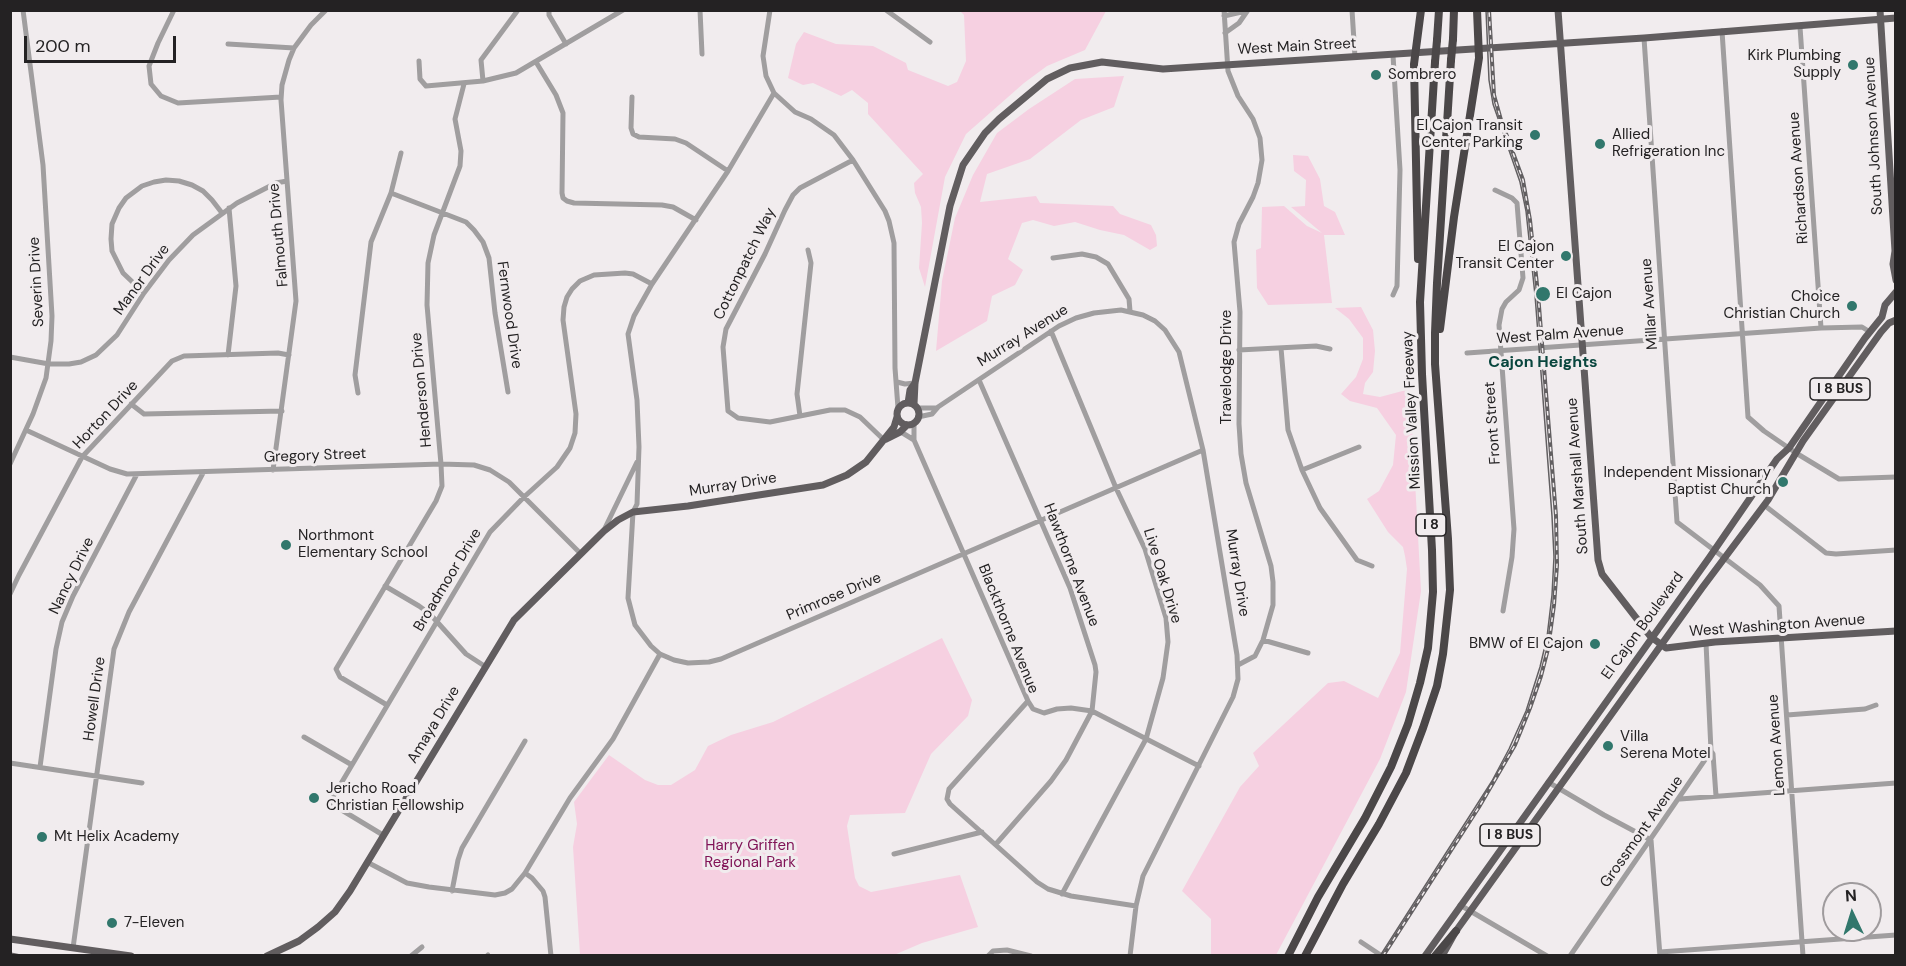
<!DOCTYPE html>
<html>
<head>
<meta charset="utf-8">
<style>
  body { margin:0 }
  #map { position:relative; width:1906px; height:966px; overflow:hidden; background:#f1ecee; font-family:"DM Sans",sans-serif }
  canvas { display:block }
  .frame { position:absolute; inset:0; border:12px solid #242223; pointer-events:none }
  .north { position:absolute; left:1822px; top:882px; width:60px; height:60px; box-sizing:border-box; background:#f1ecee; border:2px solid #9f9b9d; border-radius:50%; rotate:356deg; font-size:16px; font-weight:700; line-height:24px; text-align:center; color:#242223 }
  .north::after { content:''; display:block; margin:auto; width:21px; height:27px; background:#31776c; clip-path:polygon(50% 0,100% 100%,50% 72%,0 100%) }
  .scale { position:absolute; left:24px; top:36px; width:152px; height:27px; box-sizing:border-box; border:3px solid #242223; border-top:0; padding-left:8px; font-size:18px; line-height:21px; white-space:nowrap; color:#242223; -webkit-text-stroke:4px #f1ecee; paint-order:stroke }
</style>
</head>
<body>
<div id="map">
<canvas width="1906" height="966"></canvas>
<div class="frame"></div>
<div class="north">N</div>
<div class="scale">200 m</div>
</div>
<script>
const ctx = document.querySelector('canvas').getContext('2d');
ctx.lineJoin = 'round';
function fillPath(path, color) {
  ctx.fillStyle = color;
  ctx.fill(path, 'evenodd');
}
function poly(rows) {
  const path = new Path2D();
  for (const r of rows) {
    if (r.length === 3) {
      path.moveTo(r[0] + r[2], r[1]);
      path.arc(r[0], r[1], r[2], 0, 2 * Math.PI);
      continue;
    }
    path.moveTo(r[0], r[1]);
    for (let i = 2; i < r.length; i += 2) path.lineTo(r[i], r[i + 1]);
  }
  return path;
}
function trace(path, color, width, dash) {
  ctx.strokeStyle = color;
  ctx.lineWidth = width;
  ctx.lineCap = dash ? 'butt' : 'round';
  ctx.setLineDash(dash || []);
  ctx.stroke(path);
}
function drawText(font, color, halo, rows, align = 'center') {
  ctx.font = font + ' "DM Sans",sans-serif';
  ctx.lineWidth = 6;
  ctx.setLineDash([]);
  ctx.textBaseline = 'middle';
  ctx.strokeStyle = halo;
  ctx.fillStyle = color;
  for (const [text, x, y, turn = 0] of rows) {
    ctx.save();
    ctx.translate(x, y);
    ctx.rotate((+turn || 0) * Math.PI / 180);
    ctx.textAlign = isNaN(turn) ? turn : align;
    if (halo) ctx.strokeText(text, 0, 0);
    ctx.fillText(text, 0, 0);
    ctx.restore();
  }
}
fillPath(poly([
  [960,11,1106,11,1085,50,1047,66,1024,83,966,134,945,177,925,287,919,268,922,223,921,207,915,193,914,183,923,174,868,114,868,103,852,90,841,96,813,83,803,85,788,78,796,44,804,32,836,44,873,46,906,63,908,70,948,86,957,82,966,61,964,15],
  [1124,76,1114,107,1081,120,1030,159,987,174,980,202,1036,196,1040,203,1113,206,1120,214,1151,225,1156,235,1157,246,1150,250,1124,235,1100,230,1075,222,1054,226,1033,220,1022,223,1008,259,1023,270,1015,285,992,296,987,321,936,351,942,281,955,218,973,175,997,133,1029,109,1075,79],
  [1293,155,1308,156,1320,179,1324,206,1335,212,1345,235,1324,235,1332,303,1268,305,1257,288,1256,250,1261,248,1262,207,1284,206,1307,226,1322,233,1291,207,1305,206,1306,180,1294,171],
  [1361,307,1373,330,1375,351,1373,372,1365,383,1363,394,1380,397,1410,389,1421,591,1406,692,1380,759,1276,955,1211,955,1211,919,1182,891,1240,787,1259,766,1253,753,1328,683,1344,681,1378,698,1400,653,1407,569,1405,556,1403,547,1388,532,1367,499,1379,491,1393,465,1396,435,1377,408,1350,401,1341,394,1356,377,1363,359,1363,338,1349,319,1335,308],
  [942,638,972,700,968,716,931,754,905,813,850,815,847,826,855,878,859,886,871,892,960,875,978,927,922,943,894,955,580,955,573,847,577,824,574,802,609,755,645,780,658,785,671,785,695,770,708,746,731,735,773,722]
]), '#f6d0e1');
trace(poly([
  [174,10,158,43,149,66,151,84,161,96,178,103,281,97],
  [549,10,549,15,566,44],
  [700,10,702,54],
  [770,10,763,56,766,76,774,93,795,112,811,119,834,135,853,160,885,211,889,221,894,243,895,368,898,408],
  [886,10,930,42],
  [1224,10,1228,71,1238,96,1253,119,1260,138,1262,160,1258,183,1253,197,1239,224,1234,242,1240,312,1239,424,1241,454,1246,483,1271,566,1273,582,1273,605,1263,640,1255,656,1238,665],
  [1352,10,1355,57],
  [1224,16,1246,11],
  [1800,27,1821,328],
  [1722,31,1748,417,1764,431,1796,453,1839,479,1896,477],
  [1225,33,1239,23,1248,10],
  [1644,38,1677,522,1760,585,1779,606,1803,956],
  [228,44,294,48],
  [1393,55,1400,170,1397,286,1393,295],
  [419,61,420,79,426,86,483,81,516,73,623,10],
  [536,62,556,95,563,113,562,193,563,198,567,201,574,203,662,205,673,207,696,220],
  [483,81,481,60,518,10],
  [774,93,728,171,652,284,634,316,628,334,637,400,639,447,637,504,633,512,628,598,635,625,651,646,660,654,674,660,688,663,709,662,721,659,1203,450],
  [632,97,631,128,633,134,639,137,675,139,686,143,728,171],
  [853,160,800,188,793,195,785,210,765,254,726,329,723,347,728,411,738,418,770,422,830,410,845,410,860,417,884,440],
  [1495,190,1512,198,1517,203,1523,278,1519,290,1506,302,1502,309,1499,325,1514,529,1512,557,1503,611],
  [391,193,466,222,474,230,483,242,489,258,495,313,508,392],
  [1053,258,1082,254,1096,257,1108,264,1129,299,1130,311],
  [144,293,123,273,112,251,111,239,112,224,119,208,126,198,142,186,154,182,166,180,179,181,192,185,203,191,212,200,222,213],
  [1051,331,1116,488,1145,549,1166,618,1168,642,1163,678,1146,739,1062,894],
  [1281,348,1288,430,1302,470,1320,508,1357,560,1372,566],
  [1239,350,1316,346,1330,349],
  [1467,353,1821,328,1862,327,1870,332],
  [228,355,236,286,229,208],
  [10,357,49,364,69,364,81,362,96,355,117,335,144,293,169,260,193,235,237,203,276,183,287,181],
  [979,380,1070,588,1095,665,1096,672,1092,711,1066,760,1051,781,996,844],
  [897,382,905,384,915,383],
  [358,393,355,375,371,242,391,193,401,153],
  [131,404,144,414,282,411],
  [918,408,936,408],
  [800,416,797,394,811,263,808,250],
  [918,417,932,414,938,407,1059,326,1076,318,1094,313,1121,310,1143,315,1155,321,1165,330,1179,352,1203,450,1237,655,1238,679,1233,697,1143,876,1136,906,1130,956],
  [26,430,110,469,127,474,441,464,474,465,490,470,509,482,581,554],
  [901,432,914,440,914,423],
  [914,440,1028,701,1033,709,1044,713,1057,709,1071,708,1092,711,1199,766],
  [10,464,33,414,46,378,51,341,52,316,43,165,23,10],
  [273,470,296,301,281,100,282,85,289,60,294,48,311,25,326,10],
  [1302,470,1359,447],
  [1764,505,1826,553,1836,554,1896,550],
  [604,530,637,462],
  [385,586,419,606,430,614,466,654,486,667],
  [10,594,19,575,82,457,172,361,184,356,278,353,289,355],
  [1263,640,1308,653],
  [1028,701,949,789,947,799,950,804,1037,882,1048,889,1071,896,1136,906],
  [387,705,340,677,336,669,436,501,442,486,441,464,427,305,428,263,434,235,460,166,461,151,455,119,464,84],
  [1787,715,1865,709,1876,705],
  [304,737,352,765],
  [1711,751,1713,754,1716,796],
  [10,763,142,783],
  [40,767,56,649,62,622,73,596,137,474],
  [1548,782,1604,815,1651,840,1660,956],
  [1680,799,1896,783],
  [383,835,335,806,332,802,333,797,490,532,524,497,557,467,570,448,575,433,576,414,563,320,564,307,567,297,572,289,580,281,594,275,625,273,633,274,652,284],
  [894,854,982,832],
  [367,862,407,883,429,887,495,895,505,893,512,889,525,873,570,798,613,739,660,654],
  [525,873,532,878,543,891,545,897,551,956],
  [452,891,458,860,462,848,525,741],
  [1460,905,1547,956],
  [1361,942,1382,956],
  [73,948,114,649,129,612,203,473],
  [1660,952,1896,935],
  [411,956,422,947],
  [487,956,488,955],
  [988,956,993,951,1007,950,1031,956],
  [1570,956,1711,751,1706,643]
]), '#a09e9f', 5);
trace(poly([
  [1558,10,1598,560,1602,574,1651,637,1666,648,1715,642,1896,631],
  [1880,10,1895,251],
  [1896,253,1895,251,1893,264,1896,280],
  [908,403,910,390,915,383],
  [908,414,11],
  [914,404,915,383,950,206,963,165,985,133,999,119,1047,79,1070,68,1102,62,1163,69,1644,38,1896,18],
  [886,439,900,432,907,425],
  [10,939,131,956],
  [267,956,299,941,318,927,335,912,350,891,514,620,604,531,618,520,633,512,688,506,823,485,847,475,866,462,894,427,897,417],
  [1425,956,1709,558,1777,459,1789,448,1865,338,1882,317,1885,305,1896,292],
  [1442,956,1456,931,1702,588,1768,500,1803,441,1881,332,1889,323,1896,320]
]), '#615d5f', 7);
trace(poly([
  [1453,39,1454,10],
  [1437,40,1439,10],
  [1418,259,1414,64,1421,10],
  [1440,329,1454,217,1479,58,1477,10],
  [1288,956,1318,897,1365,818,1391,767,1408,724,1420,683,1428,648,1433,592,1432,550,1422,374,1420,302,1435,62],
  [1305,956,1343,884,1379,824,1406,773,1423,728,1437,686,1443,654,1450,590,1448,539,1435,364,1435,333,1437,283,1451,60],
  [1435,956,1456,931]
]), '#4b4748', 8);
trace(poly([
  [10,953,25,956],
  [1380,956,1492,781,1509,749,1526,711,1540,667,1547,637,1552,595,1554,557,1552,516,1535,295,1526,211,1520,182,1493,104,1489,80,1486,10]
]), '#625f61', 1.5);
const rail = poly([
  [1383,956,1479,807,1515,745,1530,708,1541,676,1548,649,1554,605,1557,565,1556,516,1538,294,1530,220,1523,180,1501,120,1494,95,1489,10]
]);
trace(rail, '#625f61', 4);
trace(rail, '#f1ecee', 1.5, [4.5]);
trace(poly([
  [1451,60,1453,39],
  [1435,62,1437,40]
]), '#4b4748', 8);
for (const [x, y, r, color] of [
  [1853,65,6,"#31776c"],
  [1376,75,6,"#31776c"],
  [1535,135,6,"#31776c"],
  [1600,144,6,"#31776c"],
  [1566,256,6,"#31776c"],
  [1543,294,8,"#31776c"],
  [1852,306,6,"#31776c"],
  [1783,482,6,"#31776c"],
  [286,545,6,"#31776c"],
  [1595,644,6,"#31776c"],
  [1608,746,6,"#31776c"],
  [314,798,6,"#31776c"],
  [42,837,6,"#31776c"],
  [112,923,6,"#31776c"]
]) {
  const dot = new Path2D();
  dot.arc(x, y, r, 0, 2 * Math.PI);
  ctx.fillStyle = color;
  ctx.fill(dot);
  trace(dot, '#f1ecee', 2);
}
for (const [x, y, w] of [
  [1840,389,60],
  [1431,525,30],
  [1510,835,60]
]) {
  const box = new Path2D();
  box.roundRect(x - w / 2, y - 11, w, 22, 4.5);
  ctx.fillStyle = '#f1ecee';
  ctx.fill(box);
  trace(box, '#242223', 1.5);
}
drawText('bold 14px', '#242223', null, [
  ["I 8 BUS",1840,389],
  ["I 8",1431,525],
  ["I 8 BUS",1510,835]
]);
drawText('15px', '#242223', '#f1ecee', [
  ["West Main Street",1297,47,-3],
  ["South Johnson Avenue",1874,136,-93],
  ["Richardson Avenue",1799,178,-94],
  ["Falmouth Drive",279,235,-95],
  ["Cottonpatch Way",745,264,-64],
  ["Manor Drive",142,280,-54],
  ["Severin Drive",37,282,-93],
  ["Millar Avenue",1650,304,-94],
  ["Fernwood Drive",509,315,82],
  ["West Palm Avenue",1560,335,-4],
  ["Murray Avenue",1023,336,-32],
  ["Travelodge Drive",1227,367,-90],
  ["Henderson Drive",422,390,-95],
  ["Mission Valley Freeway",1412,410,-93],
  ["Horton Drive",106,415,-47],
  ["Front Street",1493,423,-94],
  ["Gregory Street",315,456,-2],
  ["South Marshall Avenue",1578,476,-94],
  ["Murray Drive",733,485,-9],
  ["Hawthorne Avenue",1071,565,69],
  ["Murray Drive",1237,573,81],
  ["Nancy Drive",72,576,-64],
  ["Live Oak Drive",1162,576,73],
  ["Broadmoor Drive",448,580,-59],
  ["Primrose Drive",834,597,-23],
  ["El Cajon Boulevard",1643,626,-54],
  ["West Washington Avenue",1777,626,-4],
  ["Blackthorne Avenue",1008,629,68],
  ["Howell Drive",95,699,-82],
  ["Amaya Drive",434,725,-59],
  ["Lemon Avenue",1777,745,-94],
  ["Grossmont Avenue",1642,832,-55]
]);
drawText('15px', '#242223', '#f1ecee', [
  ["Kirk Plumbing",1841,56,"right"],
  ["Supply",1841,73,"right"],
  ["Sombrero",1388,75],
  ["El Cajon Transit",1523,126,"right"],
  ["Center Parking",1523,143,"right"],
  ["Allied",1612,135],
  ["Refrigeration Inc",1612,152],
  ["El Cajon",1554,247,"right"],
  ["Transit Center",1554,264,"right"],
  ["El Cajon",1556,294],
  ["Choice",1840,297,"right"],
  ["Christian Church",1840,314,"right"],
  ["Independent Missionary",1771,473,"right"],
  ["Baptist Church",1771,490,"right"],
  ["Northmont",298,536],
  ["Elementary School",298,553],
  ["BMW of El Cajon",1583,644,"right"],
  ["Villa",1620,737],
  ["Serena Motel",1620,754],
  ["Jericho Road",326,789],
  ["Christian Fellowship",326,806],
  ["Mt Helix Academy",54,837],
  ["7-Eleven",124,923]
], 'left');
drawText('15px', '#811457', '#f1ecee', [
  ["Harry Griffen",750,846],
  ["Regional Park",750,863]
]);
drawText('bold 16px', '#09463e', '#f1ecee', [
  ["Cajon Heights",1543,363]
]);
</script>
</body>
</html>
